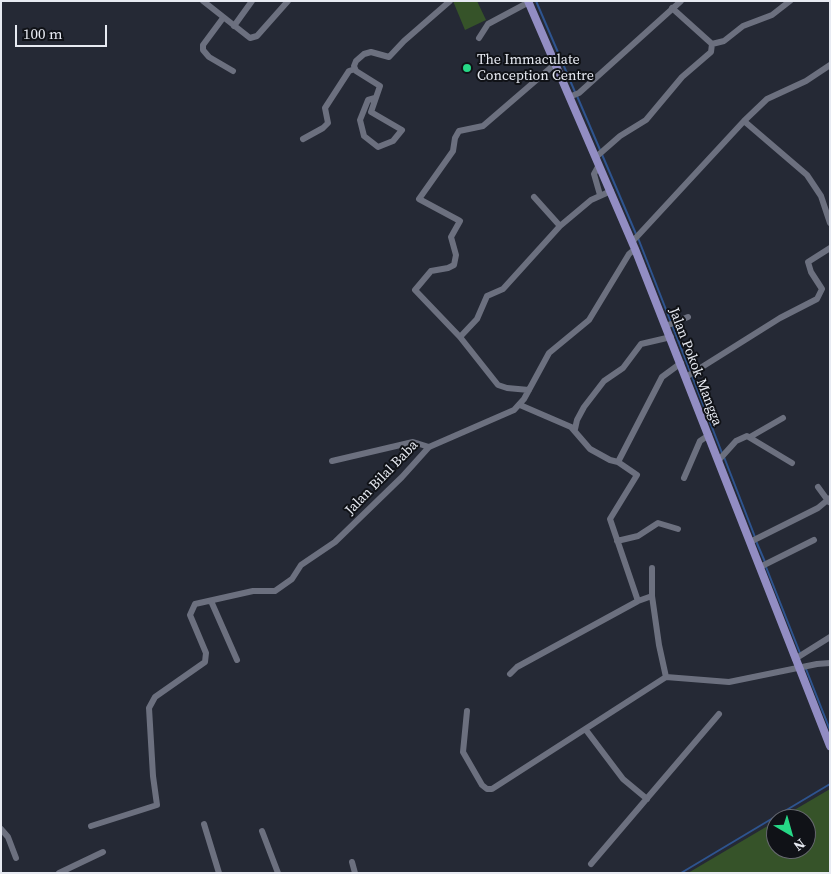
<!DOCTYPE html>
<html>
<head>
<meta charset="utf-8">
<style>
  body { margin:0 }
  #map { position:relative; width:831px; height:874px; overflow:hidden; background:#252935; font-family:"Source Serif 4",serif }
  canvas { display:block }
  .frame { position:absolute; inset:0; border:2px solid #e7eaf2; pointer-events:none }
  .north { position:absolute; left:766px; top:809px; width:50px; height:50px; box-sizing:border-box; background:#101217; border:1px solid #66686f; border-radius:50%; rotate:142deg; font-size:14px; font-weight:700; line-height:20px; text-align:center; color:#e7eaf2 }
  .north::after { content:''; display:block; margin:auto; width:18px; height:22px; background:#26d886; clip-path:polygon(50% 0,100% 100%,50% 72%,0 100%) }
  .scale { position:absolute; left:15px; top:25px; width:92px; height:22px; box-sizing:border-box; border:2px solid #e7eaf2; border-top:0; padding-left:6px; font-size:15px; line-height:18px; white-space:nowrap; color:#e7eaf2; -webkit-text-stroke:4px #101217; paint-order:stroke }
</style>
</head>
<body>
<div id="map">
<canvas width="831" height="874"></canvas>
<div class="frame"></div>
<div class="north">N</div>
<div class="scale">100 m</div>
</div>
<script>
const ctx = document.querySelector('canvas').getContext('2d');
ctx.lineJoin = 'round';
function fillPath(path, color) {
  ctx.fillStyle = color;
  ctx.fill(path, 'evenodd');
}
function poly(rows) {
  const path = new Path2D();
  for (const r of rows) {
    path.moveTo(r[0], r[1]);
    for (let i = 2; i < r.length; i += 2) path.lineTo(r[i], r[i + 1]);
  }
  return path;
}
function trace(path, color, width, dash) {
  ctx.strokeStyle = color;
  ctx.lineWidth = width;
  ctx.lineCap = dash ? 'butt' : 'round';
  ctx.setLineDash(dash || []);
  ctx.stroke(path);
}
function drawText(font, color, halo, rows, align = 'center') {
  ctx.font = font + ' "Source Serif 4",serif';
  ctx.lineWidth = 4;
  ctx.setLineDash([]);
  ctx.textBaseline = 'middle';
  ctx.strokeStyle = halo;
  ctx.fillStyle = color;
  for (const [text, x, y, turn = 0] of rows) {
    ctx.save();
    ctx.translate(x, y);
    ctx.rotate((+turn || 0) * Math.PI / 180);
    ctx.textAlign = isNaN(turn) ? turn : align;
    if (halo) ctx.strokeText(text, 0, 0);
    ctx.fillText(text, 0, 0);
    ctx.restore();
  }
}
fillPath(poly([
  [453,1,477,1,486,20,465,30],
  [830,789,830,871,826,873,688,873,776,821,776,849,806,849,806,819,779,819]
]), '#365329');
trace(poly([
  [536,1,575,92],
  [577,96,636,234],
  [638,238,690,371],
  [692,376,722,453],
  [724,457,755,537],
  [756,541,765,562],
  [766,567,800,653],
  [806,669,830,730],
  [681,873,830,784]
]), '#2e548f', 2);
trace(poly([
  [203,1,250,38,257,36,288,1],
  [672,8,712,44,724,41,743,26,772,15,790,1],
  [223,18,203,45,203,50,209,57,233,71],
  [234,26,252,1],
  [479,38,488,24,529,2],
  [569,97,579,93,681,1],
  [375,98,368,100,360,120,364,136,378,147,393,141,402,130,371,112,380,86,356,71,354,66,356,61,364,54,371,52,389,57,404,41,450,1],
  [744,121,807,175,821,196,830,223],
  [303,139,323,128,328,123,325,108,349,71,355,69],
  [596,157,620,136,646,120,682,77,711,52,712,44],
  [599,165,594,174,600,195],
  [534,197,560,226],
  [632,242,744,121,767,99,806,81,830,65],
  [666,326,688,317],
  [460,337,477,319,487,296,503,289,560,226,591,200,611,191],
  [686,377,780,318,817,299,822,289,811,272,808,262,830,248],
  [529,390,507,388,498,385,460,337,415,290,431,271,448,268,454,265,456,255,451,237,460,221,419,199,453,151,455,138,459,131,483,126,555,64],
  [520,405,571,427,590,449,610,460,618,462,662,377,681,363],
  [575,429,577,420,584,407,604,381,623,368,641,344,671,337],
  [750,437,783,418],
  [332,461,413,442,429,447],
  [718,461,736,441,747,436,792,463],
  [618,462,637,475,610,519,638,601],
  [684,478,700,441,709,435],
  [818,487,829,502],
  [617,541,638,536,658,523,678,529],
  [750,542,818,508,830,498],
  [760,567,814,540],
  [652,568,652,596,659,645,666,677],
  [211,601,237,660],
  [795,659,830,637],
  [510,674,517,667,638,601,652,596],
  [666,677,729,682,817,664,830,663],
  [467,711,463,752,482,785,487,789,492,789,666,677],
  [586,730,623,779,647,799],
  [204,824,219,873],
  [91,826,157,805,153,776,149,708,155,697,205,662,206,653,190,615,195,604,253,591,275,591,292,579,301,565,335,542,402,477,429,447,514,410,524,399,549,353,589,320,629,254,635,249],
  [1,829,8,837,16,858],
  [262,831,278,873],
  [352,862,355,873],
  [591,864,719,714],
  [59,873,103,852]
]), '#6c707f', 6);
trace(poly([
  [528,1,635,249,830,746]
]), '#928dc3', 8);
for (const [x, y, r, color] of [
  [467,68,5,"#26d886"]
]) {
  const dot = new Path2D();
  dot.arc(x, y, r, 0, 2 * Math.PI);
  ctx.fillStyle = color;
  ctx.fill(dot);
  trace(dot, '#101217', 2);
}
drawText('14px', '#e7eaf2', '#101217', [
  ["The Immaculate",477,60],
  ["Conception Centre",477,76]
], 'left');
drawText('14px', '#e7eaf2', '#101217', [
  ["Jalan Pokok Mangga",695,367,69],
  ["Jalan Bilal Baba",382,478,-46]
]);
</script>
</body>
</html>
